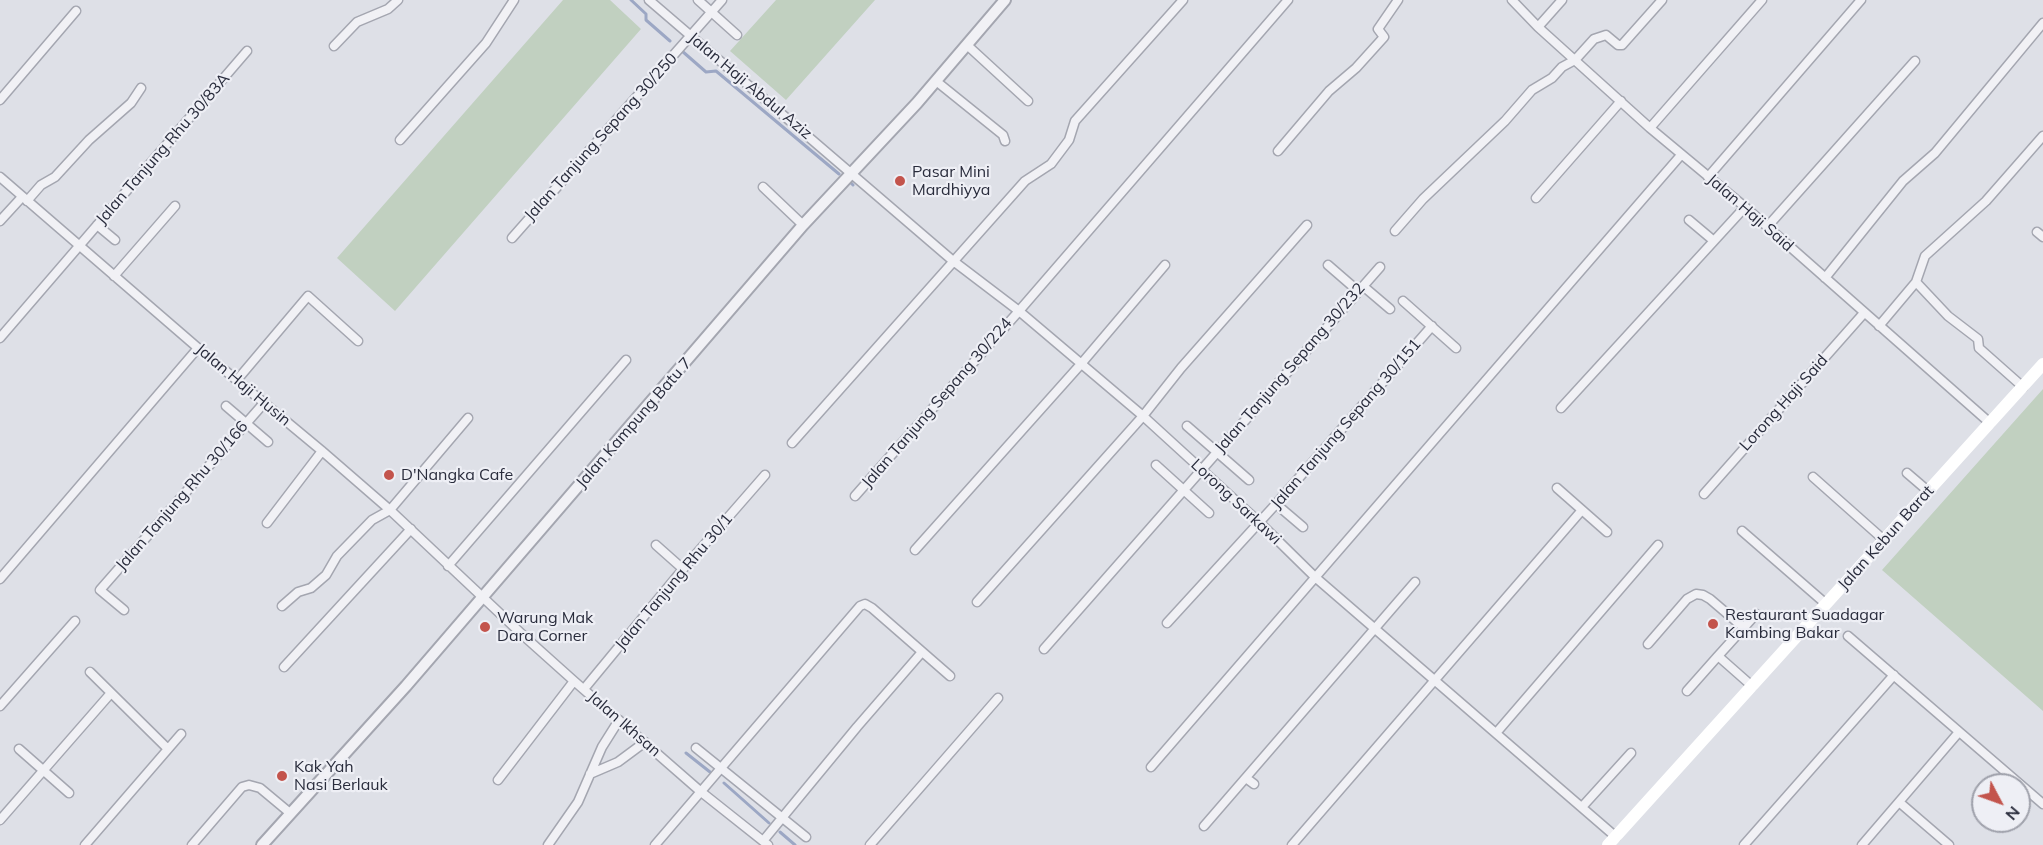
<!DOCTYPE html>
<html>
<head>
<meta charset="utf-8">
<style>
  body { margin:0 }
  #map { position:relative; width:2043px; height:845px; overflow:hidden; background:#dee0e7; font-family:Mulish,sans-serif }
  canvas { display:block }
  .north { position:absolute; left:1971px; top:773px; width:60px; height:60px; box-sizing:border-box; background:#eeeff5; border:2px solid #9fa1ab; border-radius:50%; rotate:131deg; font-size:16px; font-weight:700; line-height:24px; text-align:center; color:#292c3c }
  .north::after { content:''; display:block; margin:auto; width:21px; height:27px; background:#c3544c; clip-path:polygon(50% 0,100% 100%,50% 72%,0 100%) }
</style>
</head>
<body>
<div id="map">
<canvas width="2043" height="845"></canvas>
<div class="north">N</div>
</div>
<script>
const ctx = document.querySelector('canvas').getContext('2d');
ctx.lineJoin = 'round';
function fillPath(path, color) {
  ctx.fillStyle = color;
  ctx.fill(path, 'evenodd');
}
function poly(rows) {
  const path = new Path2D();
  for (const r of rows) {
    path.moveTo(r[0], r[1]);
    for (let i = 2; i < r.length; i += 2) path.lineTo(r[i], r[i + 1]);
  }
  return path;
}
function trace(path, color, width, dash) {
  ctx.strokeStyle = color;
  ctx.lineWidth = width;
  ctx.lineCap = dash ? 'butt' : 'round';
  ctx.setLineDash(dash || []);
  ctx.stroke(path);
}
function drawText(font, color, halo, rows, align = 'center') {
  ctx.font = font + ' Mulish,sans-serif';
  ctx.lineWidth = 4.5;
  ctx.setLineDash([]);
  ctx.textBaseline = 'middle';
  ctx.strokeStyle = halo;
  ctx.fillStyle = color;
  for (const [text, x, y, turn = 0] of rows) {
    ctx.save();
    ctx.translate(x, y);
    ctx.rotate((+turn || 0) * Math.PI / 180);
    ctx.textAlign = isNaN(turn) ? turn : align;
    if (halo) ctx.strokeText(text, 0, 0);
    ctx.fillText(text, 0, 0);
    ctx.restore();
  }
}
fillPath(poly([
  [563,0,610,0,641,29,395,311,337,258],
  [776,0,875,0,786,100,730,51],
  [2043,389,2043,711,1882,570]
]), '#c1d0c0');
trace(poly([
  [631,0,646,14,646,20,670,41],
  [682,51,706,72,716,71,839,174],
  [851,183,853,185],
  [686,753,710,772],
  [724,783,769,823],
  [780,832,795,845]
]), '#9ca7c4', 3);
const minor = poly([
  [649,0,952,260,1019,311,1143,416,1259,522,1315,577,1616,837],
  [698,0,737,35],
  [1512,0,1538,27,1650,128,1745,207,1990,423],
  [1538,27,1562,0],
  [967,45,1028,101],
  [334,46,357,22,388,9,398,0],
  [936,81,1003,135,1005,141],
  [0,100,76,11],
  [1650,128,1762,0],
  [400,140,486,43,514,0],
  [1278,151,1329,91,1356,68,1384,37,1378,29,1398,0],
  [0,177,198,348,322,451,390,510,526,638,574,681,700,791,768,845],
  [1708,177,1861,0],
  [763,187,803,225],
  [1536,198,1621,101],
  [27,201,41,185,55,177,89,140,131,103,141,88],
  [1689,220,1714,241],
  [0,221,22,197],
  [97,225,115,240],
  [1767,227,1915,61],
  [1395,231,1423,199,1505,121,1532,90,1552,78,1562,67,1575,60,1594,39,1606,35,1618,45,1622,45,1662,0],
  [2037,232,2043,237],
  [512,238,722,0],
  [1328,265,1358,291],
  [114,276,175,206],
  [1825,278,1903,181,1935,153,2043,23],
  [1916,282,1948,316,1978,339,1979,348,2023,387],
  [1363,286,1390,309],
  [1403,301,1456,348],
  [1879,326,1916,282,1925,256,1986,201,2043,136],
  [0,338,247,51],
  [237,380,308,296,358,341],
  [226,406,268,442],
  [1561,408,1745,207],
  [1187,426,1249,480],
  [792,443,1025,181,1051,164,1069,140,1075,121,1183,0],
  [1156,465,1209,513],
  [1907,473,1928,491],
  [1813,477,1884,540],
  [1557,488,1607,532],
  [1704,494,1864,313],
  [855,496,1019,311,1288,0],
  [1276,504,1303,527],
  [267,523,322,451],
  [1742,531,1826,604],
  [656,545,683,569],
  [915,550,1081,364,1165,265],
  [448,566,626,360],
  [0,579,198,348],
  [977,602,1143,416,1181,368,1307,225],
  [282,606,298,592,311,588,326,575,337,556,372,520,390,510,468,418],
  [124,610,100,590,264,403],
  [1167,623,1276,504,1432,326],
  [1848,636,2043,804],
  [1648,644,1687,599,1696,594,1703,595,1710,599,1744,628],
  [1044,649,1380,267],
  [1718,656,1756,614],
  [284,667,411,529],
  [90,672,168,749],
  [584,689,683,569,765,475],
  [1687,691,1718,656,1752,686],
  [0,706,75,621],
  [1497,732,1658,545],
  [696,748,806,837],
  [19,749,69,793],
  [1151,767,1681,155],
  [590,774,618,762,645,742],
  [1246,778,1254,784],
  [498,780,574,681],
  [1899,802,1949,845],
  [1582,807,1631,753],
  [0,820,111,693],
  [1204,826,1415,582],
  [763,841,857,727,922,652],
  [85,845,181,734],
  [192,845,242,787,249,785,260,788,290,813],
  [548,845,578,802,602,747,619,720],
  [655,845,860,606,865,604,872,608,950,676],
  [870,845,998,698],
  [1292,845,1582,510],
  [1744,845,1894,675],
  [1862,845,1959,732]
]);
const tertiary = poly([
  [262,845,406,686,803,225,917,103,1005,0]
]);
trace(minor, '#a4a6b0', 11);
trace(tertiary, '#a4a6b0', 14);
trace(minor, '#f1f1f5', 8);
trace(tertiary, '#f1f1f5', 10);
trace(poly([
  [1608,845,2043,364]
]), '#fff', 12);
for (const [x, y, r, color] of [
  [900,181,6,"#c3544c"],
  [389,475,6,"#c3544c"],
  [1713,624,6,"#c3544c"],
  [485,627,6,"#c3544c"],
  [282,776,6,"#c3544c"]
]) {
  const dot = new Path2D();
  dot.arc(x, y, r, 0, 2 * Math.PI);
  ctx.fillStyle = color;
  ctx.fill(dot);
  trace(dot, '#eeeff5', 2);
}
drawText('16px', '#292c3c', '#eeeff5', [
  ["Jalan Haji Abdul Aziz",750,86,40],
  ["Jalan Tanjung Sepang 30/250",601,137,-48],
  ["Jalan Tanjung Rhu 30/83A",163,149,-49],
  ["Jalan Haji Said",1750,213,41],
  ["Jalan Tanjung Sepang 30/232",1290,368,-49],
  ["Jalan Haji Husin",243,385,40],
  ["Jalan Tanjung Sepang 30/224",937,403,-49],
  ["Lorong Haji Said",1784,403,-48],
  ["Jalan Kampung Batu 7",634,423,-49],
  ["Jalan Tanjung Sepang 30/151",1346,424,-49],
  ["Jalan Tanjung Rhu 30/166",182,496,-49],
  ["Lorong Sarkawi",1236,502,43],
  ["Jalan Kebun Barat",1886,538,-48],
  ["Jalan Tanjung Rhu 30/1",674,582,-50],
  ["Jalan Ikhsan",624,724,41]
]);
drawText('16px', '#292c3c', '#eeeff5', [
  ["Pasar Mini",912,172],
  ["Mardhiyya",912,190],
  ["D'Nangka Cafe",401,475],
  ["Restaurant Suadagar",1725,615],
  ["Kambing Bakar",1725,633],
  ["Warung Mak",497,618],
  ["Dara Corner",497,636],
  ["Kak Yah",294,767],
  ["Nasi Berlauk",294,785]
], 'left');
</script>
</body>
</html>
